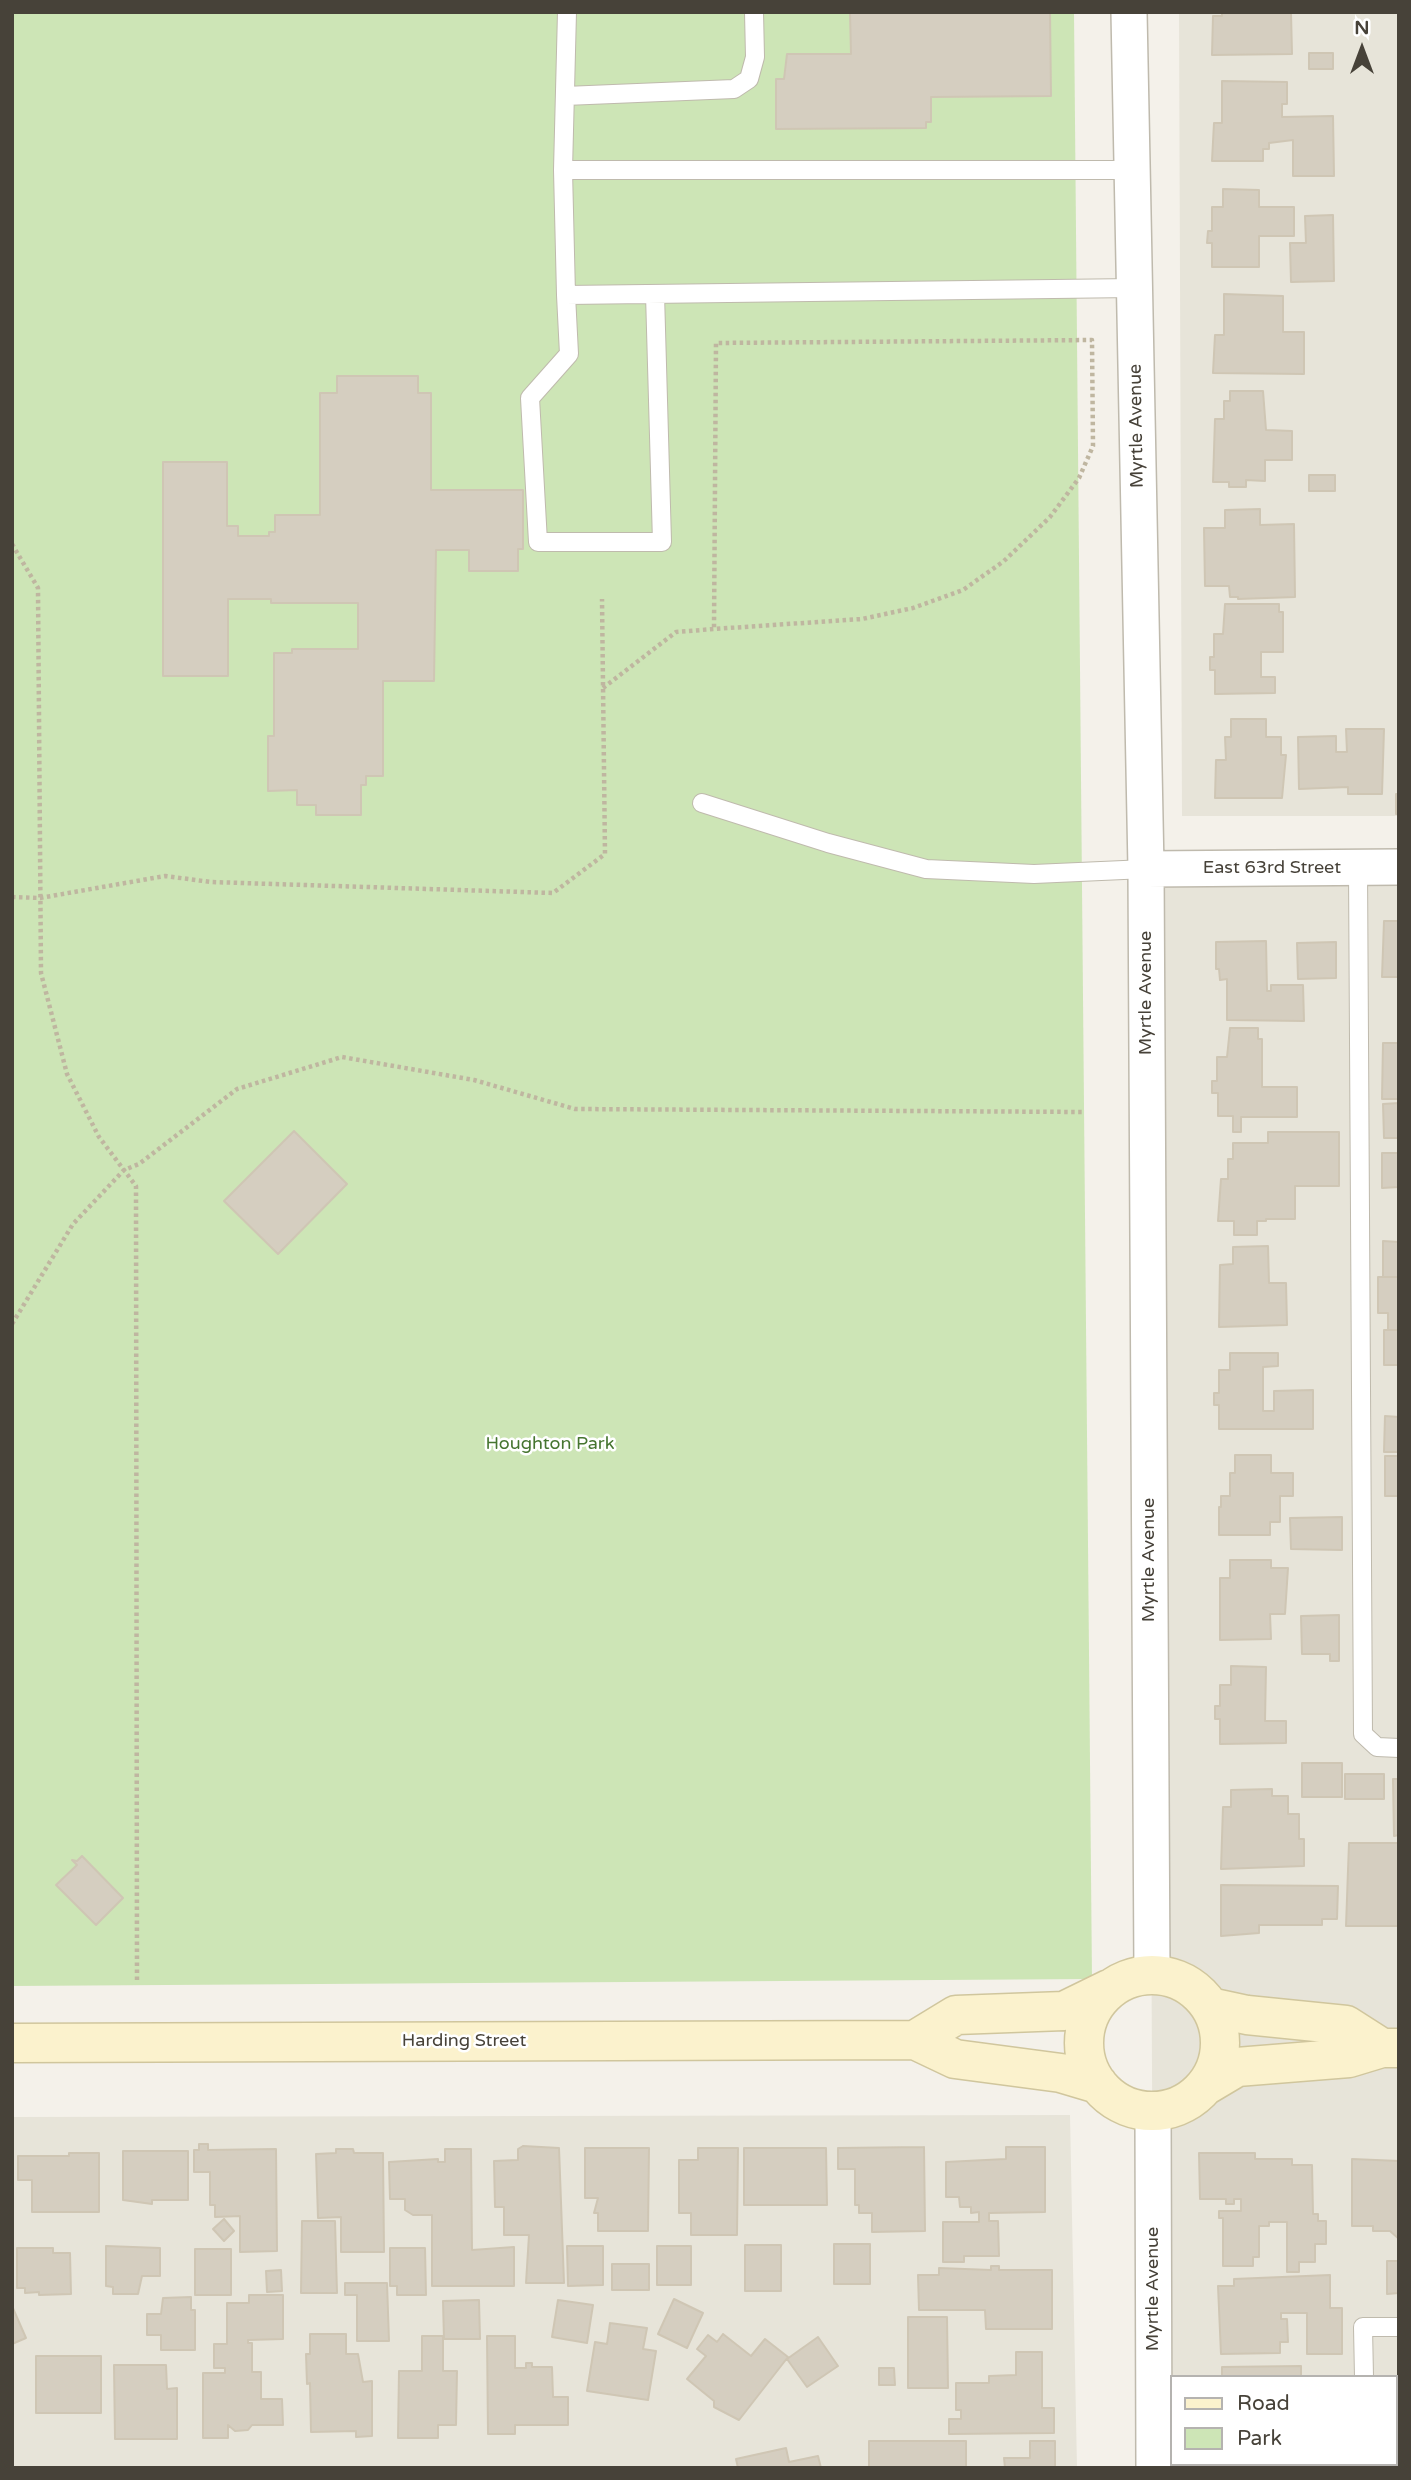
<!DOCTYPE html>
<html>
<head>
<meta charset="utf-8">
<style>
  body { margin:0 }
  #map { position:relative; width:1411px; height:2480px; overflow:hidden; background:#f4f1ea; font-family:"Varela Round",sans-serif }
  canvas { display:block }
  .frame { position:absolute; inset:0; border:14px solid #474239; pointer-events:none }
  .legend { position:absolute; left:1170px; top:2375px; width:228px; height:91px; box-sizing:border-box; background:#fff; border:2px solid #b5b3b0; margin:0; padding:9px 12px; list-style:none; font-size:21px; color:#474239 }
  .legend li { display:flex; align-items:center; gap:14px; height:35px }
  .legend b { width:35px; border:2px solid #b5b3b0 }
  .north { position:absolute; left:1327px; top:14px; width:70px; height:70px; -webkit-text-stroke:5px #fff; paint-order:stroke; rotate:0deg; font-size:19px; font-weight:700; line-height:28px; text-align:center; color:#474239 }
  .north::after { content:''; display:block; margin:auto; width:24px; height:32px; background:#474239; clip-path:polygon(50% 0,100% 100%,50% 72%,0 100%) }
</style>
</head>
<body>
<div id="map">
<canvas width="1411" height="2480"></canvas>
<div class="frame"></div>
<ul class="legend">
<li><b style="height:9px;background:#fbf2cd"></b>Road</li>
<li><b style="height:19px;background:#cde5b6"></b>Park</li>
</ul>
<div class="north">N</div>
</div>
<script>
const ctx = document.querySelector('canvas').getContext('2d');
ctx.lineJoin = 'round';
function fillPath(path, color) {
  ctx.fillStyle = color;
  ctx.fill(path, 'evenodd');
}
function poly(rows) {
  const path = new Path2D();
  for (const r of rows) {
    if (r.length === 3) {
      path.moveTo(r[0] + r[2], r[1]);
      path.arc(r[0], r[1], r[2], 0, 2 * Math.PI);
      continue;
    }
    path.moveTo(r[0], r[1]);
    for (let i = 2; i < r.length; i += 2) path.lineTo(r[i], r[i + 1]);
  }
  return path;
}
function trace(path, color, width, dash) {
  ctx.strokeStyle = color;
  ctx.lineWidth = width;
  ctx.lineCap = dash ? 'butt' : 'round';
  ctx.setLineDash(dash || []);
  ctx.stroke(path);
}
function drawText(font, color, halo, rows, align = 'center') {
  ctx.font = font + ' "Varela Round",sans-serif';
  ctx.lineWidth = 5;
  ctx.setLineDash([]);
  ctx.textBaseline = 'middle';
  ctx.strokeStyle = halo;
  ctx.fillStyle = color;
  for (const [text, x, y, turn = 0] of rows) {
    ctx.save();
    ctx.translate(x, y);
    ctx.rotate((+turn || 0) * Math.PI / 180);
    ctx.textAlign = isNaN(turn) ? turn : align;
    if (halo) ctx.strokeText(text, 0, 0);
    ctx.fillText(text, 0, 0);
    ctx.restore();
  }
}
fillPath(poly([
  [1179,12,1399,12,1399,816,1182,816],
  [1399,867,1399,2468,1154,2468,1146,869],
  [1171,2377,1395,2377,1395,2464,1171,2464],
  [1070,2115,1077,2468,12,2468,12,2117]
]), '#e7e4d9');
fillPath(poly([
  [12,12,1074,12,1092,1979,12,1986]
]), '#cde5b6');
const building = poly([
  [850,12,1050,12,1051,96,931,97,931,122,926,122,926,128,776,129,776,79,784,79,787,54,851,54,850,12],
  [1222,12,1291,13,1292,54,1212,55,1213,16,1222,16,1222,12],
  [1309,53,1333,53,1333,69,1309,69,1309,53],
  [1222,81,1287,82,1287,104,1282,104,1282,117,1333,116,1334,176,1293,176,1293,140,1269,143,1269,149,1263,149,1263,161,1212,161,1214,123,1222,123,1222,81],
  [1223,189,1259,190,1259,207,1294,207,1294,236,1259,236,1259,267,1212,267,1212,243,1207,243,1208,231,1212,231,1212,207,1223,207,1223,189],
  [1333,215,1334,281,1291,282,1290,243,1306,243,1305,216,1333,215],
  [1224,294,1283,296,1283,332,1304,332,1304,374,1213,373,1215,335,1224,335,1224,294],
  [337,376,418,376,418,393,431,393,431,490,523,490,523,549,518,549,518,571,469,571,469,550,436,550,434,681,383,681,383,776,366,776,366,785,361,785,361,815,316,815,316,805,297,805,297,790,268,791,268,736,274,736,274,653,292,653,292,649,358,649,358,603,271,603,271,599,228,599,228,676,163,676,163,462,227,462,227,526,238,526,238,536,269,536,269,532,275,532,275,515,320,515,320,393,337,393,337,376],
  [1230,391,1263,391,1266,430,1292,431,1292,460,1265,460,1265,481,1246,480,1246,487,1229,487,1229,482,1213,482,1215,419,1224,419,1224,401,1230,401,1230,391],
  [1309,475,1335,475,1335,491,1309,491,1309,475],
  [1260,509,1260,525,1294,524,1295,597,1238,599,1238,597,1230,597,1229,586,1205,586,1204,528,1225,528,1225,510,1260,509],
  [1225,604,1279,604,1279,612,1283,612,1283,652,1261,652,1261,677,1275,677,1275,693,1215,694,1215,670,1210,670,1210,657,1214,657,1214,634,1223,634,1225,604],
  [1231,719,1266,719,1266,737,1281,737,1281,755,1286,755,1282,798,1215,798,1216,760,1226,760,1225,737,1231,737,1231,719],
  [1346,729,1384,729,1382,794,1348,794,1348,787,1299,789,1298,737,1336,736,1336,752,1347,752,1346,729],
  [1396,794,1399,794,1399,814,1396,814,1396,794],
  [1384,921,1399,921,1399,977,1382,977,1384,921],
  [1266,941,1267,991,1271,991,1271,985,1303,985,1304,1021,1227,1020,1227,979,1220,980,1219,969,1216,969,1216,942,1266,941],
  [1336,942,1336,978,1298,979,1297,943,1336,942],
  [1230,1028,1258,1028,1258,1039,1262,1039,1262,1087,1297,1087,1297,1117,1241,1117,1241,1132,1233,1132,1233,1116,1218,1116,1218,1093,1212,1093,1212,1081,1217,1081,1217,1057,1227,1057,1230,1028],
  [1383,1043,1399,1043,1399,1099,1382,1099,1383,1043],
  [1399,1103,1399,1138,1384,1138,1383,1104,1399,1103],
  [294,1131,347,1184,278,1254,224,1201,294,1131],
  [1268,1132,1339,1132,1339,1186,1295,1186,1295,1219,1266,1219,1266,1221,1257,1221,1257,1235,1234,1235,1234,1221,1218,1221,1221,1179,1228,1179,1228,1159,1233,1159,1233,1143,1268,1143,1268,1132],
  [1382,1153,1399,1153,1399,1187,1382,1188,1382,1153],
  [1383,1241,1399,1242,1399,1277,1383,1277,1383,1241],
  [1268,1246,1269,1283,1286,1283,1287,1325,1219,1327,1220,1265,1233,1264,1233,1247,1268,1246],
  [1378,1277,1399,1277,1399,1330,1388,1330,1388,1313,1378,1313,1378,1277],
  [1384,1330,1399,1330,1399,1365,1384,1365,1384,1330],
  [1230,1353,1278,1353,1278,1366,1263,1367,1263,1411,1274,1411,1274,1391,1313,1390,1313,1429,1219,1429,1219,1405,1214,1405,1214,1393,1219,1393,1219,1370,1230,1370,1230,1353],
  [1385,1416,1399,1417,1399,1452,1384,1452,1385,1416],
  [1235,1455,1271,1455,1271,1473,1293,1473,1293,1496,1280,1496,1280,1522,1270,1522,1270,1535,1219,1535,1219,1507,1221,1507,1221,1496,1230,1496,1230,1473,1235,1473,1235,1455],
  [1385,1456,1399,1456,1399,1496,1385,1496,1385,1456],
  [1342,1517,1342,1550,1291,1549,1290,1518,1342,1517],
  [1230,1560,1271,1560,1271,1568,1288,1568,1285,1614,1270,1614,1271,1639,1220,1640,1220,1578,1230,1578,1230,1560],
  [1339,1615,1339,1661,1330,1661,1330,1654,1302,1654,1301,1616,1339,1615],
  [1231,1666,1266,1667,1265,1721,1286,1721,1286,1743,1220,1744,1220,1719,1215,1719,1215,1706,1220,1706,1220,1685,1231,1685,1231,1666],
  [1302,1763,1342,1763,1342,1797,1302,1797,1302,1763],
  [1345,1774,1384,1774,1384,1799,1345,1799,1345,1774],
  [1393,1779,1399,1779,1399,1835,1394,1836,1393,1779],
  [1272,1789,1272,1796,1288,1796,1288,1814,1299,1814,1299,1839,1304,1839,1304,1866,1221,1869,1223,1807,1231,1807,1231,1790,1272,1789],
  [1349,1843,1399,1843,1399,1926,1346,1926,1349,1843],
  [82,1856,123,1898,96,1925,56,1885,77,1865,72,1860,77,1861,82,1856],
  [1221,1885,1338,1886,1337,1919,1322,1919,1322,1925,1259,1925,1259,1933,1221,1936,1221,1885],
  [199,2144,208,2144,208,2150,276,2149,277,2251,240,2252,240,2216,215,2217,215,2205,210,2205,210,2172,194,2172,194,2150,199,2150,199,2144],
  [523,2146,559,2148,564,2283,526,2283,529,2235,504,2235,504,2207,495,2207,494,2161,518,2160,518,2149,523,2146],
  [924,2147,925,2231,872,2232,872,2213,859,2213,859,2205,855,2205,855,2169,838,2169,838,2148,924,2147],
  [1006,2147,1045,2147,1045,2212,989,2213,989,2221,998,2221,999,2256,964,2256,964,2262,943,2262,943,2222,979,2222,979,2212,971,2213,971,2207,960,2207,959,2197,946,2197,946,2162,1006,2159,1006,2147],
  [585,2148,649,2148,648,2231,598,2231,598,2213,594,2213,598,2198,585,2198,585,2148],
  [698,2148,738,2148,737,2235,691,2235,691,2213,679,2213,679,2160,698,2160,698,2148],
  [744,2148,826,2148,827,2205,744,2205,744,2148],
  [336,2149,353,2149,354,2153,383,2153,384,2252,341,2252,341,2217,318,2218,316,2154,336,2153,336,2149],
  [445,2149,471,2149,472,2250,514,2247,514,2286,432,2286,432,2215,413,2215,405,2210,405,2199,390,2199,389,2162,438,2159,438,2162,445,2162,445,2149],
  [123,2151,188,2151,188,2200,152,2200,152,2204,123,2200,123,2151],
  [69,2153,99,2153,99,2212,32,2212,32,2180,18,2180,18,2156,69,2156,69,2153],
  [1199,2153,1255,2153,1255,2159,1292,2159,1292,2165,1312,2165,1313,2214,1318,2214,1318,2221,1326,2221,1326,2244,1315,2244,1315,2262,1299,2262,1299,2272,1287,2272,1287,2222,1269,2222,1269,2226,1259,2226,1259,2257,1253,2257,1253,2266,1223,2266,1223,2218,1219,2218,1219,2211,1241,2211,1241,2199,1234,2199,1234,2204,1226,2204,1226,2199,1200,2199,1199,2153],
  [1352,2159,1399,2161,1399,2239,1390,2231,1373,2231,1373,2226,1352,2226,1352,2159],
  [224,2219,234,2231,224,2241,213,2229,224,2219],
  [302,2221,335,2221,337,2293,301,2293,302,2221],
  [834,2244,870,2244,870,2284,834,2284,834,2244],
  [745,2245,781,2245,781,2291,745,2291,745,2245],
  [106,2246,160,2248,160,2276,142,2276,138,2294,113,2294,113,2287,106,2286,106,2246],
  [567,2246,603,2246,603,2285,568,2286,567,2246],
  [657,2246,691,2246,691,2285,657,2285,657,2246],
  [17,2248,53,2248,53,2253,70,2253,71,2294,39,2295,39,2292,25,2293,25,2288,17,2288,17,2248],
  [390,2248,425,2248,426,2295,397,2295,397,2286,390,2286,390,2248],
  [195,2249,231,2249,231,2295,195,2295,195,2249],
  [1387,2261,1399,2261,1399,2293,1387,2294,1387,2261],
  [612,2264,649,2264,649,2290,612,2290,612,2264],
  [991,2266,999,2266,999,2270,1052,2270,1052,2329,986,2329,985,2310,919,2310,918,2275,939,2275,939,2268,991,2270,991,2266],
  [281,2270,282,2291,267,2292,266,2271,281,2270],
  [1330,2275,1330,2308,1342,2308,1342,2354,1307,2354,1307,2313,1281,2313,1281,2319,1287,2319,1288,2342,1280,2342,1280,2353,1221,2354,1218,2286,1234,2286,1234,2279,1330,2275],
  [345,2283,387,2283,389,2341,357,2341,357,2295,345,2295,345,2283],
  [249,2295,283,2295,283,2339,248,2340,248,2343,252,2343,252,2372,261,2372,261,2399,282,2399,283,2425,252,2425,248,2430,235,2431,228,2425,228,2438,203,2438,203,2373,225,2373,225,2368,214,2368,214,2344,227,2344,227,2303,249,2303,249,2295],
  [191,2297,191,2310,195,2310,195,2350,161,2350,161,2335,147,2335,147,2314,161,2314,163,2298,191,2297],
  [674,2299,703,2313,687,2348,658,2334,674,2299],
  [479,2300,480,2339,444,2339,443,2301,479,2300],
  [558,2300,593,2305,587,2343,552,2337,558,2300],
  [12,2306,26,2338,12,2344,12,2306],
  [908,2317,947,2317,948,2388,908,2388,908,2317],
  [610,2323,647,2328,643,2349,656,2351,648,2400,587,2391,595,2342,607,2344,610,2323],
  [310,2334,346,2334,346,2354,358,2354,363,2382,372,2381,372,2436,356,2437,356,2431,311,2432,310,2383,307,2384,306,2354,310,2354,310,2334],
  [723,2334,751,2356,765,2339,788,2357,739,2420,714,2407,714,2401,687,2379,706,2356,697,2349,708,2335,717,2342,723,2334],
  [422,2336,443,2336,443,2371,457,2371,456,2425,438,2425,438,2438,398,2438,399,2371,422,2371,422,2336],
  [487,2336,515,2336,515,2368,526,2368,526,2363,532,2363,532,2367,552,2367,553,2397,568,2397,568,2425,515,2425,515,2434,488,2434,487,2336],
  [818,2337,838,2366,807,2387,787,2359,818,2337],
  [1016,2352,1042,2352,1042,2408,1054,2408,1054,2433,949,2434,949,2419,961,2419,961,2410,956,2410,956,2383,989,2383,989,2376,1016,2375,1016,2352],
  [36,2356,101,2356,101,2413,36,2413,36,2356],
  [114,2365,166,2365,167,2389,177,2388,177,2439,115,2439,114,2365],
  [1301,2366,1301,2377,1222,2377,1222,2367,1301,2366],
  [879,2368,894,2368,895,2385,879,2385,879,2368],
  [1395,2414,1399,2414,1399,2448,1395,2448,1395,2414],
  [869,2441,966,2441,966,2468,869,2468,869,2441],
  [1030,2441,1055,2441,1055,2468,1005,2468,1004,2458,1030,2458,1030,2441],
  [786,2448,789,2462,818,2456,821,2468,738,2468,736,2459,786,2448],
  [1230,2464,1275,2464,1275,2468,1230,2468,1230,2464]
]);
fillPath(building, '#d5cec0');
trace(building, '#cfc6b4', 2);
const lane = poly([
  [565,96,734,89,749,79,755,57,754,12],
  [563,170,567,12],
  [1132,170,563,170,566,295,1135,288],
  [566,295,569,354,530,398,538,542,662,542,655,294],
  [702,803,828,843,926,869,1034,874,1146,869],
  [1358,867,1363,1734,1377,1747,1399,1748],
  [1364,2377,1363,2327,1399,2327],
  [1365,2464,1365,2468]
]);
const street = poly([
  [1129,12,1146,869,1152,1974],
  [1146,869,1399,867],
  [1153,2111,1154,2468]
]);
const secondary = poly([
  [1152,2043,68],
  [1210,2007,1247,2015,1346,2025,1382,2048],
  [915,2040,956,2015,1064,2011,1109,1989],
  [12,2043,915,2040,955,2059,1061,2073,1098,2084],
  [1205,2086,1237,2067,1349,2058,1382,2048,1399,2048]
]);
trace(lane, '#bfbaad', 20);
trace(street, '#bfbaad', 38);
trace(secondary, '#d0c69d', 41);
trace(poly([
  [12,544,38,588,41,973,67,1074,99,1137,136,1186,137,1983],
  [603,688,676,632,714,629,862,619,913,608,963,590,1004,561,1050,517,1079,478,1093,446,1092,340,716,343,714,629],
  [12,897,40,898,165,876,211,882,553,893,605,854,602,599],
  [12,1324,73,1224,124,1170,139,1164,237,1089,342,1057,474,1080,575,1109,1085,1112]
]), '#bfb6a0', 4.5, [3.5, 3.5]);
trace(lane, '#fff', 18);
trace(street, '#fff', 35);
trace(secondary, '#fbf2cd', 38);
drawText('18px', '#474239', '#fff', [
  ["Myrtle Avenue",1137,426,-91],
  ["East 63rd Street",1272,868],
  ["Myrtle Avenue",1146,993,-90],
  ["Myrtle Avenue",1149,1560,-90],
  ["Harding Street",464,2041],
  ["Myrtle Avenue",1153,2289,-90]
]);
drawText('18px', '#467530', '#fff', [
  ["Houghton Park",550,1444]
]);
</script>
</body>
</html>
